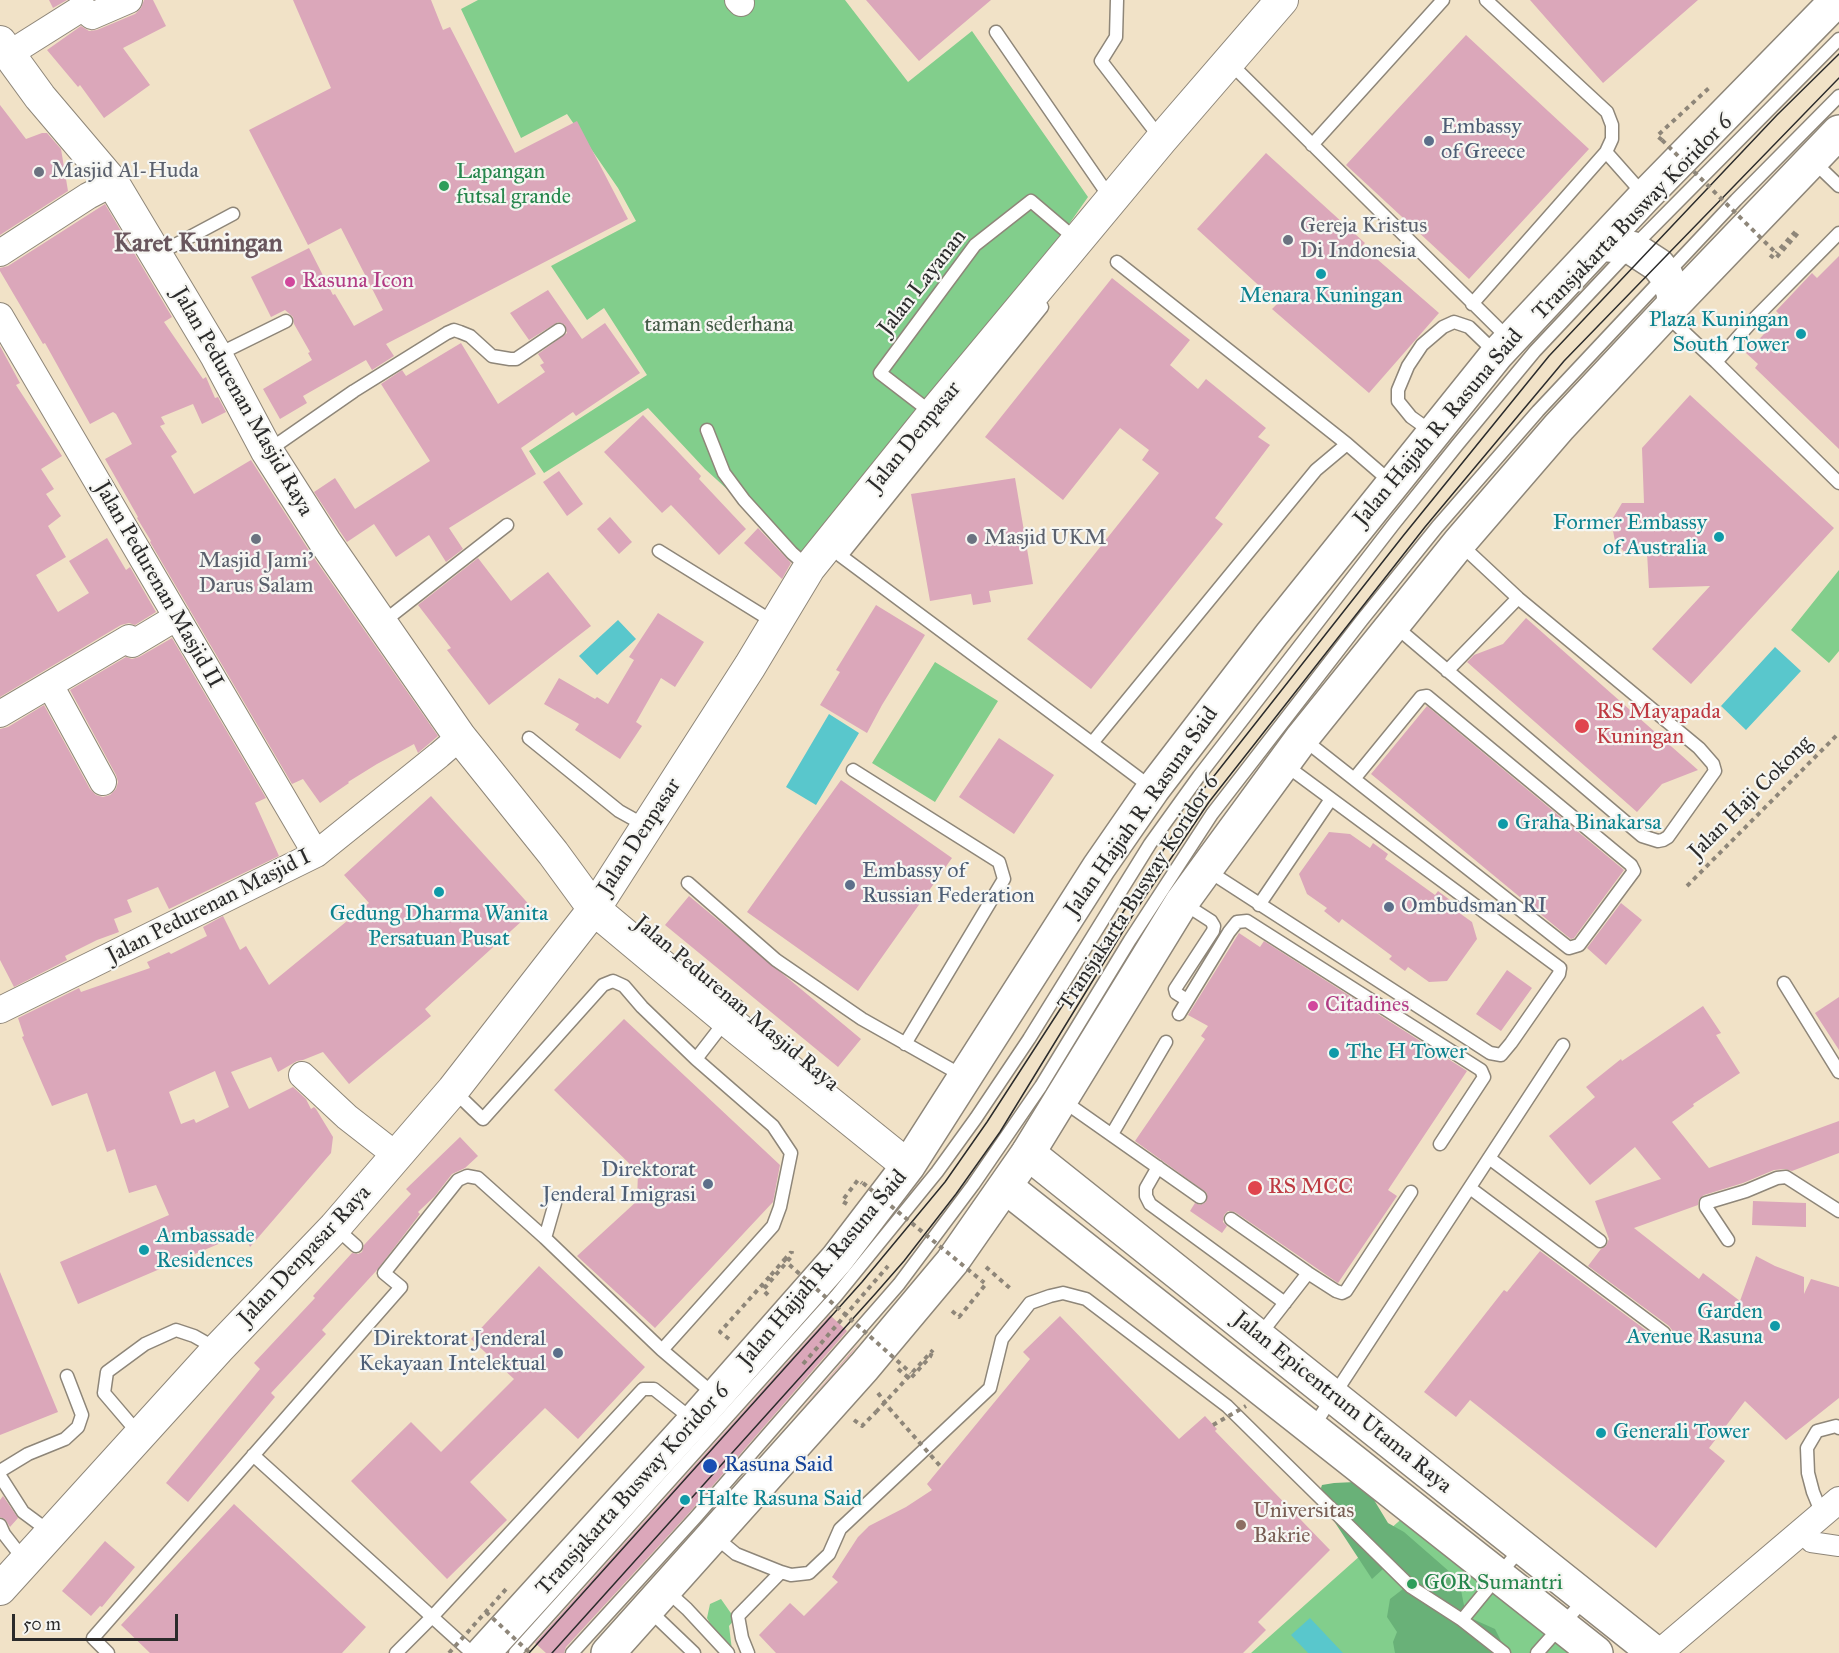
<!DOCTYPE html>
<html>
<head>
<meta charset="utf-8">
<style>
  body { margin:0 }
  #map { position:relative; width:1839px; height:1653px; overflow:hidden; background:#f1e2c7; font-family:"IM FELL Great Primer",serif }
  canvas { display:block }
  .scale { position:absolute; left:12px; top:1614px; width:166px; height:27px; box-sizing:border-box; border:3px solid #2b2b2b; border-top:0; padding-left:8px; font-size:18px; line-height:21px; white-space:nowrap; color:#2b2b2b; -webkit-text-stroke:4px #f6f6f2; paint-order:stroke }
</style>
</head>
<body>
<div id="map">
<canvas width="1839" height="1653"></canvas>
<div class="scale">50 m</div>
</div>
<script>
const ctx = document.querySelector('canvas').getContext('2d');
ctx.lineJoin = 'round';
function fillPath(path, color) {
  ctx.fillStyle = color;
  ctx.fill(path, 'evenodd');
}
function poly(rows) {
  const path = new Path2D();
  for (const r of rows) {
    path.moveTo(r[0], r[1]);
    for (let i = 2; i < r.length; i += 2) path.lineTo(r[i], r[i + 1]);
  }
  return path;
}
function trace(path, color, width, dash) {
  ctx.strokeStyle = color;
  ctx.lineWidth = width;
  ctx.lineCap = dash ? 'butt' : 'round';
  ctx.setLineDash(dash || []);
  ctx.stroke(path);
}
function drawText(font, color, halo, rows, align = 'center') {
  ctx.font = font + ' "IM FELL Great Primer",serif';
  ctx.lineWidth = 4.5;
  ctx.setLineDash([]);
  ctx.textBaseline = 'middle';
  ctx.strokeStyle = halo;
  ctx.fillStyle = color;
  for (const [text, x, y, turn = 0] of rows) {
    ctx.save();
    ctx.translate(x, y);
    ctx.rotate((+turn || 0) * Math.PI / 180);
    ctx.textAlign = isNaN(turn) ? turn : align;
    if (halo) ctx.strokeText(text, 0, 0);
    ctx.fillText(text, 0, 0);
    ctx.restore();
  }
}
fillPath(poly([
  [478,0,845,0,908,82,972,31,1088,197,1032,277,809,564,705,469,648,408,544,473,529,451,647,375,604,308,587,320,551,266,636,221,618,188,567,114,521,138,461,9],
  [1839,570,1839,651,1829,663,1791,630],
  [935,662,998,701,935,802,872,763],
  [1407,1514,1582,1653,1251,1653],
  [721,1599,735,1619,729,1626,732,1650,714,1631,707,1618,710,1604]
]), '#82ce8c');
fillPath(poly([
  [1355,1482,1368,1490,1388,1523,1404,1532,1451,1573,1461,1590,1466,1616,1495,1629,1504,1647,1503,1653,1395,1653,1393,1642,1397,1632,1387,1617,1390,1599,1403,1589,1383,1569,1372,1579,1330,1515,1321,1488,1322,1485,1334,1483]
]), '#69b178');
fillPath(poly([
  [618,620,636,639,597,675,579,656],
  [1775,647,1801,671,1746,730,1721,706],
  [829,714,859,733,816,805,786,787],
  [1310,1618,1343,1653,1308,1653,1291,1635]
]), '#59c7cc');
fillPath(poly([
  [49,0,67,0,53,8],
  [144,0,153,0,166,26,123,48,150,85,104,118,80,85,78,87,47,50,81,26,89,31,97,30,135,14,141,8],
  [293,0,431,0,443,30,450,27,515,153,577,121,628,219,386,344,394,356,372,370,366,360,303,396,307,403,280,419,263,389,312,360,308,353,310,352,294,324,293,317,285,310,271,317,251,277,309,248,333,295,335,294,354,326,383,310,341,228,308,245,249,130,331,88],
  [866,0,991,0,919,61],
  [1530,0,1698,0,1603,83],
  [1466,35,1589,149,1469,279,1346,165],
  [0,105,26,139,42,133,47,133,61,149,68,191,0,235],
  [1266,153,1365,243,1362,246,1439,313,1369,393,1272,309,1278,303,1197,229],
  [105,204,172,317,164,322,203,379,206,377,215,398,218,397,226,412,202,424,193,404,161,417,165,424,160,426,177,452,171,456,194,494,251,460,310,552,438,736,418,753,414,744,377,764,348,782,349,783,320,803,303,779,292,784,150,542,151,541,137,518,138,517,105,459,132,444,116,414,113,412,90,424,45,343,43,344,0,271,0,268,8,266],
  [1839,256,1839,449,1755,368,1758,364,1746,353,1781,316,1776,311,1812,273,1817,278],
  [1112,278,1190,340,1170,365,1198,389,1206,379,1266,428,1258,437,1270,445,1215,518,1223,524,1091,689,1027,639,1159,473,1142,460,1149,450,1120,428,1063,500,985,437],
  [548,290,582,339,605,323,640,373,576,416,573,412,521,448,536,474,449,528,463,549,446,562,429,535,396,557,374,524,347,542,314,492,335,478,355,509,430,461,381,384,402,370,406,376,461,343,498,404,545,372,540,365,544,363,538,354,567,333,565,325,558,322,529,340,510,313],
  [0,346,20,383,16,385,62,456,41,469,54,489,46,494,61,516,48,526,66,557,36,575,58,612,89,593,69,561,107,538,126,570,130,567,156,612,135,625,129,623,121,625,0,697],
  [1690,395,1834,528,1691,684,1652,649,1710,586,1649,588,1647,552,1625,553,1615,541,1612,526,1613,518,1622,503,1644,503,1642,448],
  [643,415,701,476,699,479,746,529,719,555,671,505,662,513,604,452],
  [559,471,583,504,567,516,543,482],
  [1015,478,1033,584,989,591,991,602,973,605,971,594,930,601,911,494],
  [610,517,632,542,619,554,597,529],
  [758,528,791,563,782,579,744,543],
  [478,558,511,601,548,572,591,626,489,705,447,650,451,648,418,605],
  [876,605,925,635,882,705,867,733,820,705,840,672,836,670],
  [658,613,704,642,675,687,661,678,636,722,642,726,620,759,575,730,579,724,544,704,559,678,595,699,597,697,608,704,634,660,629,657],
  [1526,618,1698,770,1662,784,1637,812,1467,662,1474,655,1503,644],
  [172,638,266,798,255,803,279,856,169,909,158,887,127,900,132,912,114,919,119,932,97,940,65,956,67,960,14,987,0,960,0,729,8,727,44,705,90,789,96,795,103,797,110,795,116,789,118,782,116,775,70,690,126,657,132,659,139,657],
  [1427,706,1624,870,1574,938,1571,939,1567,936,1371,774],
  [999,738,1054,775,1014,834,959,797],
  [841,780,952,858,858,991,747,912],
  [431,796,534,910,425,1009,431,1016,349,1084,323,1052,303,1060,297,1061,278,1072,271,1057,231,1072,249,1109,293,1087,306,1099,311,1109,314,1107,316,1109,333,1137,331,1153,250,1247,244,1233,78,1304,60,1262,169,1215,156,1185,129,1193,115,1149,107,1152,87,1093,52,1106,22,1037,24,1036,18,1018,79,988,81,992,150,968,147,962,169,952,171,954,207,936,203,927,223,916,240,950,246,946,269,985,369,903,344,875],
  [215,1071,229,1107,196,1123,194,1119,181,1124,169,1092],
  [1329,832,1350,834,1370,848,1373,843,1388,854,1385,859,1435,895,1438,891,1454,903,1451,907,1472,922,1477,939,1447,981,1429,982,1408,967,1405,971,1389,959,1392,956,1342,919,1339,923,1324,911,1327,908,1307,894,1299,874],
  [689,896,861,1039,838,1067,665,925],
  [1621,903,1642,920,1606,965,1587,948],
  [1239,933,1260,947,1264,941,1467,1071,1388,1190,1397,1196,1338,1283,1235,1212,1228,1211,1224,1215,1223,1222,1227,1226,1222,1233,1190,1211,1195,1203,1200,1205,1206,1202,1207,1193,1135,1141,1205,1039,1201,1036,1208,1026,1188,1015],
  [1507,970,1532,988,1501,1031,1476,1014],
  [1839,997,1839,1050,1815,1013],
  [1703,1006,1721,1033,1716,1035,1740,1073,1693,1104,1694,1106,1672,1122,1709,1168,1839,1121,1839,1153,1792,1171,1785,1169,1774,1170,1743,1183,1704,1195,1699,1199,1698,1205,1634,1228,1699,1279,1703,1273,1740,1301,1756,1256,1775,1266,1804,1277,1804,1294,1811,1279,1839,1287,1839,1398,1786,1440,1745,1401,1709,1448,1725,1461,1656,1548,1470,1400,1456,1417,1424,1392,1504,1290,1507,1292,1540,1251,1659,1340,1667,1341,1671,1337,1672,1330,1669,1326,1588,1266,1601,1249,1606,1246,1609,1239,1595,1201,1661,1179,1635,1147,1590,1185,1549,1136,1595,1097,1586,1087,1621,1059,1622,1061],
  [624,1019,780,1165,773,1202,655,1328,577,1256,637,1201,638,1172,554,1090],
  [460,1137,478,1156,465,1168,452,1174,435,1196,418,1212,420,1214,377,1270,322,1330,326,1334,271,1393,275,1397,188,1502,166,1483,260,1369,254,1363,315,1298,313,1296,352,1253,358,1254,362,1252,364,1245,411,1194,406,1189],
  [1753,1201,1806,1203,1806,1227,1752,1225],
  [539,1266,645,1367,578,1439,545,1408,470,1482,507,1520,447,1579,351,1481,411,1422,441,1452,514,1379,471,1339],
  [0,1272,58,1412,0,1435],
  [830,1315,847,1331,689,1513,566,1647,564,1653,546,1653,535,1643],
  [1060,1316,1179,1439,1205,1416,1217,1429,1215,1431,1330,1550,1258,1622,1266,1630,1243,1653,776,1653,759,1635,790,1603,804,1616,838,1582,832,1577,858,1537,869,1526,906,1507,932,1490,927,1484,1030,1359,1023,1352],
  [860,1342,850,1355,791,1421],
  [3,1496,18,1518,10,1527,5,1519,0,1517,0,1500],
  [234,1504,366,1627,342,1653,150,1653,121,1625],
  [105,1541,135,1567,102,1607,100,1606,91,1616,62,1591]
]), '#dba7ba');
const service = poly([
  [1117,0,1116,37,1101,61,1161,139],
  [996,32,1111,199],
  [1229,62,1509,339],
  [1312,145,1443,0],
  [1606,152,1645,196],
  [1812,160,1839,186],
  [1839,233,1755,318,1716,362,1839,483],
  [158,254,233,214],
  [1117,262,1347,444],
  [1472,304,1606,152,1612,139,1612,125,1607,112,1486,0],
  [1042,307,841,556,1092,743],
  [1665,314,1716,362],
  [217,355,286,321],
  [932,413,880,373,975,245,1031,201,1078,241],
  [707,430,724,473,744,500,792,553,808,567],
  [1432,432,1411,417,1398,401,1398,390,1408,366,1422,345,1443,327,1454,322,1469,327,1496,353],
  [269,450,354,391,447,333,454,330,460,332,470,336,492,356,510,359,516,359,559,330],
  [659,551,775,623],
  [383,622,507,525],
  [1395,626,1642,836,1658,841,1663,840,1668,837,1715,771,1713,764,1699,748,1518,598,1459,543],
  [1447,671,1518,598],
  [529,738,619,811,646,826],
  [1302,738,1354,779,1421,697,1427,696,1631,865,1634,871,1579,945,1569,948,1354,779],
  [853,770,999,862,1004,879,905,1044],
  [1152,788,1092,743,1316,470,1347,444,1392,483],
  [1207,870,1490,1053,1501,1055,1511,1043,1559,974,1560,968,1284,764],
  [688,883,776,960,862,1019,963,1076],
  [1183,903,1211,921,1214,926,1213,931,1175,989,1176,993,1187,1000],
  [1259,905,1331,799],
  [1784,983,1839,1072],
  [1179,1014,1229,932,1237,922,1247,921,1481,1070,1484,1077,1440,1144],
  [696,1059,737,1006],
  [454,1091,483,1119,603,985,613,981,624,986,642,1007,696,1059,773,1126,791,1153,780,1207,773,1226,662,1350,545,1238,555,1203],
  [1062,1100,1200,1197],
  [1112,1134,1166,1042],
  [1489,1158,1600,1241],
  [1158,1167,1146,1188,1146,1196,1150,1204,1285,1303],
  [1470,1188,1664,1333],
  [1231,1219,1308,1273,1336,1291,1342,1293,1346,1291,1411,1192],
  [336,1228,356,1246],
  [1728,1240,1706,1207,1706,1203,1746,1191,1777,1178,1786,1177,1839,1211],
  [1259,1336,1308,1273],
  [662,1350,716,1396],
  [1313,1427,1563,1045],
  [139,1434,104,1393,107,1372,145,1344,176,1330,194,1336,217,1349],
  [253,1455,472,1653],
  [0,1471,28,1454,65,1439,78,1427,82,1415,67,1376],
  [0,1476,23,1512,50,1532],
  [1822,1514,1813,1492,1808,1473,1807,1448,1817,1431,1836,1426,1839,1428],
  [0,1525,4,1534,25,1561],
  [714,1536,736,1554,781,1572],
  [666,1590,687,1609,728,1653],
  [649,1610,694,1653],
  [1462,1620,1522,1547],
  [108,1653,93,1638,401,1287,384,1273,458,1180,467,1176,478,1178,545,1238],
  [396,1653,432,1617,643,1389,654,1389,693,1420],
  [515,1653,836,1296,937,1172,976,1118,1029,1039,1150,844,1199,776,1393,525,1458,444,1535,351,1632,248,1839,39],
  [572,1653,695,1518,899,1284,973,1185,1041,1086,1130,940,1212,814,1362,620,1437,527,1538,411,1736,200,1839,96],
  [748,1653,742,1638,738,1616,781,1572,791,1575,809,1573,829,1554,840,1529,990,1388,1002,1339,1030,1303,1050,1296,1063,1293,1086,1299,1227,1406,1411,1587,1462,1620,1504,1653],
  [1537,1653,1585,1599]
]);
const pedestrian = poly([
  [1811,1542,1839,1546]
]);
const minor = poly([
  [738,0,741,3],
  [9,54,82,8,92,16,129,0],
  [0,253,88,196,113,183],
  [0,316,316,854],
  [50,685,103,782],
  [0,714,129,638,132,644,177,617],
  [0,1010,316,854,439,755,460,737],
  [302,1075,347,1117,397,1156],
  [1659,1653,1839,1500]
]);
const tertiary = poly([
  [0,42,40,97,113,183,216,355,267,451,325,542,460,737,553,853,594,909,727,1020,908,1166],
  [0,1589,218,1349,335,1227,453,1090,594,909,750,666,809,568,933,414,1161,140,1282,0]
]);
const secondary = poly([
  [1028,1153,1655,1653],
  [1006,1187,1596,1653]
]);
const primary = poly([
  [1600,244,1632,248,1658,265,1666,275,1673,292,1674,304],
  [483,1653,694,1421,837,1259,908,1166,1099,867,1153,789,1272,634,1497,354,1645,196,1837,0],
  [608,1653,864,1367,952,1262,1028,1153,1182,902,1206,869,1302,738,1459,543,1559,427,1674,304,1839,132]
]);
trace(service, '#8e8679', 15);
trace(pedestrian, '#8e8679', 22);
trace(minor, '#8e8679', 28);
trace(tertiary, '#8e8679', 34);
trace(secondary, '#8e8679', 36);
trace(primary, '#8e8679', 36);
trace(poly([
  [1662,140,1657,136,1710,87],
  [1770,255,1775,259,1798,233,1796,231,1776,253],
  [1687,886,1839,733],
  [847,1204,842,1201,858,1180,862,1183],
  [784,1260,791,1252],
  [986,1267,1012,1290],
  [768,1295,763,1290,791,1257,792,1251],
  [952,1311,959,1317,986,1284,982,1281],
  [729,1339,720,1332,771,1275],
  [803,1364,888,1266],
  [898,1369,910,1379,930,1357,933,1350],
  [878,1393,889,1408],
  [854,1420,862,1426,876,1412]
]), '#8e8679', 4, [4.5, 4.5]);
trace(service, '#fff', 12);
trace(pedestrian, '#fff', 20);
trace(minor, '#fff', 26);
trace(tertiary, '#fff', 32);
trace(secondary, '#fff', 33);
trace(primary, '#fff', 33);
trace(poly([
  [529,1653,862,1282,945,1182,987,1122,1199,795,1403,536,1549,356,1777,115,1839,54],
  [552,1653,876,1293,904,1261,956,1194,1000,1132,1136,910,1209,802,1425,527,1564,361,1839,78]
]), '#2b2b2b', 1.5);
trace(poly([
  [1662,140,1776,253],
  [863,1183,982,1281],
  [771,1275,784,1260,911,1373],
  [889,1408,941,1467],
  [876,1412,933,1350],
  [1213,1425,1246,1406],
  [486,1612,530,1653],
  [449,1653,507,1588]
]), '#8e8679', 4, [4.5, 4.5]);
for (const [x, y, r, color] of [
  [1429,141,6,"#5c6f8a"],
  [39,172,6,"#6b7280"],
  [444,186,6,"#2e9e5b"],
  [1288,240,6,"#6b7280"],
  [1321,274,6,"#0f9aa8"],
  [290,282,6,"#d1479c"],
  [1801,334,6,"#0f9aa8"],
  [1719,537,6,"#0f9aa8"],
  [256,539,6,"#6b7280"],
  [972,539,6,"#6b7280"],
  [1582,726,8,"#e0444e"],
  [1503,824,6,"#0f9aa8"],
  [850,885,6,"#5c6f8a"],
  [439,892,6,"#0f9aa8"],
  [1389,907,6,"#5c6f8a"],
  [1313,1006,6,"#d1479c"],
  [1334,1053,6,"#0f9aa8"],
  [708,1184,6,"#5c6f8a"],
  [1255,1188,8,"#e0444e"],
  [144,1250,6,"#0f9aa8"],
  [1775,1326,6,"#0f9aa8"],
  [558,1353,6,"#5c6f8a"],
  [1601,1433,6,"#0f9aa8"],
  [710,1466,8,"#1a4fb4"],
  [685,1500,6,"#0f9aa8"],
  [1241,1525,6,"#8d6e63"],
  [1412,1584,6,"#2e9e5b"]
]) {
  const dot = new Path2D();
  dot.arc(x, y, r, 0, 2 * Math.PI);
  ctx.fillStyle = color;
  ctx.fill(dot);
  trace(dot, '#f6f6f2', 2);
}
drawText('22px', '#4e5e75', '#f6f6f2', [
  ["Embassy",1441,128],
  ["of Greece",1441,153],
  ["Embassy of",862,872],
  ["Russian Federation",862,897],
  ["Ombudsman RI",1401,907],
  ["Direktorat",696,1171,"right"],
  ["Jenderal Imigrasi",696,1196,"right"],
  ["Direktorat Jenderal",546,1340,"right"],
  ["Kekayaan Intelektual",546,1365,"right"]
], 'left');
drawText('22px', '#5b616d', '#f6f6f2', [
  ["Masjid Al-Huda",51,172],
  ["Gereja Kristus",1300,227],
  ["Di Indonesia",1300,252],
  ["Masjid UKM",984,539],
  ["Masjid Jami'",256,562,"center"],
  ["Darus Salam",256,587,"center"]
], 'left');
drawText('22px', '#27864d', '#f6f6f2', [
  ["Lapangan",456,173],
  ["futsal grande",456,198],
  ["GOR Sumantri",1424,1584]
], 'left');
drawText('22px', '#2b2b2b', '#f6f6f2', [
  ["Transjakarta Busway Koridor 6",1633,218,-46],
  ["Jalan Layanan",923,283,-52],
  ["Jalan Pedurenan Masjid Raya",242,402,60],
  ["Jalan Hajjah R. Rasuna Said",1439,428,-50],
  ["Jalan Denpasar",915,437,-51],
  ["Jalan Pedurenan Masjid II",158,585,60],
  ["Jalan Haji Cokong",1751,798,-45],
  ["Jalan Hajjah R. Rasuna Said",1142,812,-55],
  ["Jalan Denpasar",640,837,-57],
  ["Transjakarta Busway Koridor 6",1139,893,-57],
  ["Jalan Pedurenan Masjid I",209,907,-27],
  ["Jalan Pedurenan Masjid Raya",736,1004,40],
  ["Jalan Denpasar Raya",305,1256,-47],
  ["Jalan Hajjah R. Rasuna Said",823,1269,-50],
  ["Jalan Epicentrum Utama Raya",1342,1403,39],
  ["Transjakarta Busway Koridor 6",633,1490,-48]
]);
drawText('22px', '#b23c85', '#f6f6f2', [
  ["Rasuna Icon",302,282],
  ["Citadines",1325,1006]
], 'left');
drawText('22px', '#0d838f', '#f6f6f2', [
  ["Menara Kuningan",1321,297,"center"],
  ["Plaza Kuningan",1789,321,"right"],
  ["South Tower",1789,346,"right"],
  ["Former Embassy",1707,524,"right"],
  ["of Australia",1707,549,"right"],
  ["Graha Binakarsa",1515,824],
  ["Gedung Dharma Wanita",439,915,"center"],
  ["Persatuan Pusat",439,940,"center"],
  ["The H Tower",1346,1053],
  ["Ambassade",156,1237],
  ["Residences",156,1262],
  ["Garden",1763,1313,"right"],
  ["Avenue Rasuna",1763,1338,"right"],
  ["Generali Tower",1613,1433],
  ["Halte Rasuna Said",697,1500]
], 'left');
drawText('22px', '#455c48', '#f6f6f2', [
  ["taman sederhana",719,326]
]);
drawText('22px', '#be3a42', '#f6f6f2', [
  ["RS Mayapada",1596,713],
  ["Kuningan",1596,738],
  ["RS MCC",1268,1188]
], 'left');
drawText('22px', '#164399', '#f6f6f2', [
  ["Rasuna Said",724,1466]
], 'left');
drawText('22px', '#785e54', '#f6f6f2', [
  ["Universitas",1253,1512],
  ["Bakrie",1253,1537]
], 'left');
drawText('bold 26px', '#69565d', '#f6f6f2', [
  ["Karet Kuningan",198,245]
]);
</script>
</body>
</html>
